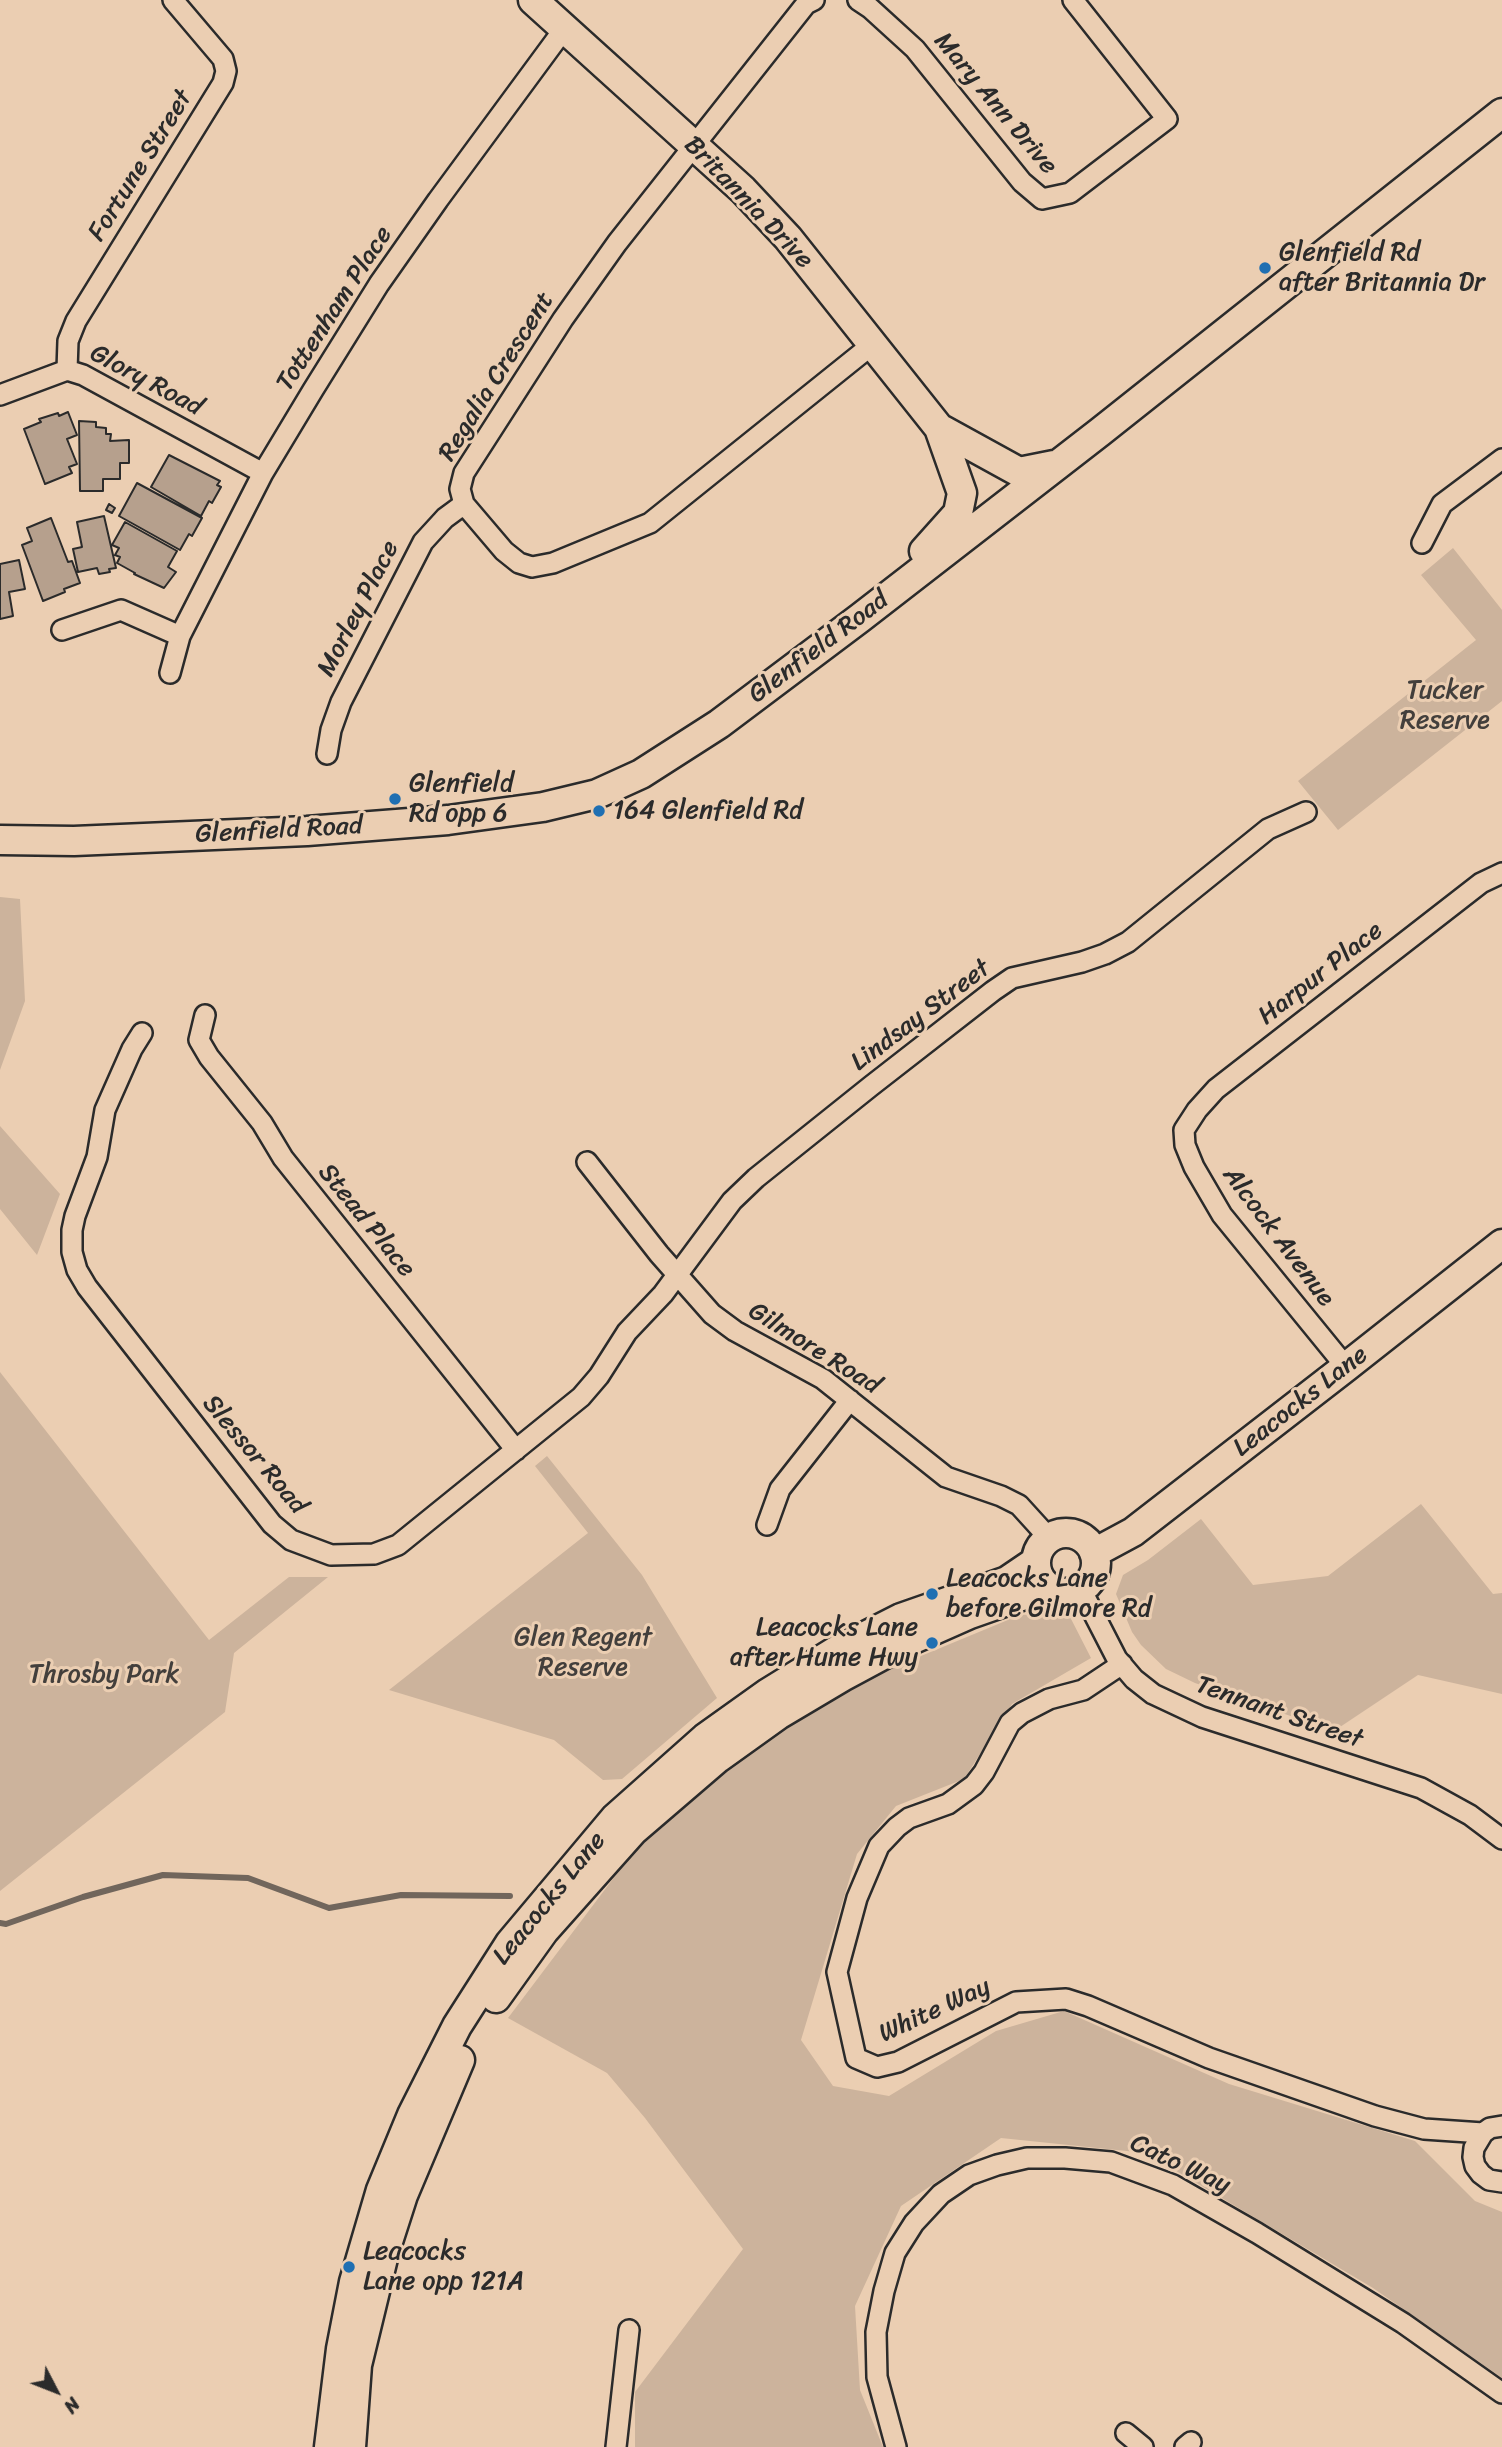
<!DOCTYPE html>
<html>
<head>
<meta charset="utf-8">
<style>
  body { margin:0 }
  #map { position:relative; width:1502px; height:2447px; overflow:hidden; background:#ebceb2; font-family:Sriracha,sans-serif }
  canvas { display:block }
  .north { position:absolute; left:21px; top:2356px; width:70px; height:70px; -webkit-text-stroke:5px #ebceb2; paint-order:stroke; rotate:132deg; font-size:19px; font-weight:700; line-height:28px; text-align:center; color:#2b2b2b }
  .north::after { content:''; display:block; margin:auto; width:24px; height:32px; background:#2b2b2b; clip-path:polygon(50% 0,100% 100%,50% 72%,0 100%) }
</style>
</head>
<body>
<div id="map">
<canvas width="1502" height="2447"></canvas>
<div class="north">N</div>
</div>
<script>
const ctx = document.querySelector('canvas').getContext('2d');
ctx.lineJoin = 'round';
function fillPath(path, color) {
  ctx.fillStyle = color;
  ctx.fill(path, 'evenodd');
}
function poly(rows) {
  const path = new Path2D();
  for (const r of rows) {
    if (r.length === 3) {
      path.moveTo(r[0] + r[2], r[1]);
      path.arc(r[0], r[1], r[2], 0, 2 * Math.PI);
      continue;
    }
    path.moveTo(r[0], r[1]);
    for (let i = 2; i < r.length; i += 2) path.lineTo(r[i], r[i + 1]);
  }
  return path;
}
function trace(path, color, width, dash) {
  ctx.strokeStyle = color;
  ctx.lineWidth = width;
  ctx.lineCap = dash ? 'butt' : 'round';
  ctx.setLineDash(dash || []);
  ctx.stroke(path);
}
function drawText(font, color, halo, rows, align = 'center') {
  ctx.font = font + ' Sriracha,sans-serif';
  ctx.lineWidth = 6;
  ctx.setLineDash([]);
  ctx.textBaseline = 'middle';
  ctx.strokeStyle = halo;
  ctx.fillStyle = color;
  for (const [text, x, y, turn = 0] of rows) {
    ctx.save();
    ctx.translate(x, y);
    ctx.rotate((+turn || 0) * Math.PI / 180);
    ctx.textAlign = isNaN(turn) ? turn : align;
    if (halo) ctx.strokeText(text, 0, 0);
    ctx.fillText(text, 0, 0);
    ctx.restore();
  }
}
fillPath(poly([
  [1453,548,1502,610,1502,701,1338,830,1298,781,1476,640,1421,575],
  [0,897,20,899,25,1001,0,1070],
  [0,1126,60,1194,37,1255,0,1209],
  [0,1372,209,1640,289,1577,328,1577,234,1653,225,1712,0,1891],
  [547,1456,642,1575,717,1698,622,1779,603,1780,554,1740,389,1690,588,1533,535,1466],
  [1421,1504,1493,1594,1502,1593,1502,1694,1418,1675,1334,1731,1195,1683,1166,1669,1141,1645,1132,1632,1116,1594,1123,1575,1148,1560,1201,1519,1253,1585,1328,1576],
  [1068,1613,1091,1658,1012,1704,964,1779,896,1806,857,1854,801,2040,833,2086,889,2096,996,2031,1064,2011,1229,2084,1415,2141,1475,2201,1502,2212,1502,2378,1373,2288,1146,2153,1001,2138,901,2206,855,2306,860,2390,883,2447,635,2447,635,2392,743,2249,645,2118,607,2073,508,2018,643,1839,760,1743,875,1675,1020,1615]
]), '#ccb39c');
trace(poly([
  [0,1923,6,1924,83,1897,163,1875,248,1878,329,1908,401,1895,510,1896]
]), '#71665c', 6);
const building = poly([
  [68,412,77,435,67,439,77,464,69,467,72,473,45,484,24,429,41,422,39,419,58,413,59,416,68,412],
  [79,421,96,422,96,427,106,428,106,434,111,434,110,441,129,440,129,463,120,463,120,479,103,479,103,491,80,491,79,421],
  [169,455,220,481,217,485,221,487,212,503,209,501,201,516,151,487,169,455],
  [137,483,202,518,192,536,189,534,180,550,119,516,137,483],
  [109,504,115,508,112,513,106,510,109,504],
  [104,516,116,568,109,569,110,572,99,574,97,568,78,572,73,549,82,547,77,522,104,516],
  [51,518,68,562,72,561,80,583,64,589,65,592,43,601,22,545,32,541,27,528,51,518],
  [125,522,177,551,168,567,176,572,164,588,134,574,135,573,117,563,120,557,115,555,119,548,112,545,125,522],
  [19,560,25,589,9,592,13,616,0,619,0,564,19,560]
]);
fillPath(building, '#b6a08d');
trace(building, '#2b2b2b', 2);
const street = poly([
  [814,0,806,4,617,243,563,319,464,473,460,489,464,504,504,551,519,563,532,567,553,563,650,523,873,344],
  [858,0,870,8,915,49,1022,182,1042,199,1070,193,1167,119,1073,0],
  [67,370,68,341,76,321,223,83,226,71,223,59,173,0],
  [0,395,67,370,83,375,263,473],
  [1422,543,1442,504,1502,459],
  [62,630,121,610,180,636],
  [170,673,180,636,263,473,313,390,379,284,438,200,564,29],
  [327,754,331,730,341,702,423,542,445,518,464,504],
  [205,1015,199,1040,209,1057,262,1123,283,1158,516,1450],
  [142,1033,132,1049,105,1110,97,1157,75,1216,72,1230,72,1252,77,1270,87,1287,272,1524,291,1540,331,1555,374,1554,398,1545,581,1397,599,1376,627,1332,663,1294,732,1201,756,1178,871,1086,993,991,1012,978,1082,962,1105,954,1128,942,1268,829,1306,812],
  [587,1162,659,1254,712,1314,735,1331,823,1379,946,1477,1001,1496,1019,1505,1049,1538],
  [1346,1367,1222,1215,1194,1167,1185,1145,1184,1130,1197,1110,1216,1089,1481,883,1502,873],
  [767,1525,780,1489,850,1400],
  [1081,1589,1117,1659,1134,1679,1153,1694,1202,1717,1421,1788,1470,1815,1502,1839],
  [1122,1664,1083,1690,1049,1699,1022,1713,1010,1723,984,1772,974,1785,948,1804,909,1818,897,1827,879,1846,857,1898,837,1972,856,2058,877,2067,898,2062,1016,2002,1066,1999,1088,2006,1209,2058,1375,2116,1424,2129,1483,2133],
  [1502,2126,1490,2128,1483,2133,1474,2148,1473,2157,1475,2166,1481,2174,1489,2180,1502,2182],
  [1126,2433,1143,2447],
  [616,2447,629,2330],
  [896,2447,877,2377,876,2332,884,2291,895,2253,914,2223,941,2194,969,2175,997,2165,1027,2158,1065,2158,1111,2162,1173,2185,1257,2233,1403,2323,1502,2393],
  [1185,2447,1191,2442]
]);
const secondary = poly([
  [533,0,743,190,788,238,939,428,962,493,958,513,924,551],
  [939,428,1019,472,1054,465],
  [0,840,74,841,307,831,448,820,543,807,597,794,641,774,719,724,860,618,1100,432,1502,113],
  [1066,1563,30],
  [1094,1553,1133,1532,1346,1367,1502,1244],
  [496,1998,544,1931,633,1831,718,1758,778,1715,842,1677,909,1641,970,1614,1047,1587],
  [329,2447,341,2349,354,2282,381,2190,412,2115,457,2026,510,1943,615,1818,705,1738,768,1693,836,1651,901,1618,1007,1581,1035,1562],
  [351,2447,357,2365,384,2254,403,2195,460,2060]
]);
trace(street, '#2b2b2b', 24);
trace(secondary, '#2b2b2b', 33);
trace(street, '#ebceb2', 19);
trace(secondary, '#ebceb2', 28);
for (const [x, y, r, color] of [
  [1265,268,7,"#1f6fb2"],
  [395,799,7,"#1f6fb2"],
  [599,811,7,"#1f6fb2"],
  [932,1594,7,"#1f6fb2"],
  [932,1643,7,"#1f6fb2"],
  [349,2267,7,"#1f6fb2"]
]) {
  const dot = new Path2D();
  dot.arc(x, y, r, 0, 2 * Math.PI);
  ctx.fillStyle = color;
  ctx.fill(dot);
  trace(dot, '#ebceb2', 2.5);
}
drawText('26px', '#2b2b2b', '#ebceb2', [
  ["Mary Ann Drive",995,104,50],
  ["Fortune Street",141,166,-58],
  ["Britannia Drive",748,203,46],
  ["Tottenham Place",335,309,-57],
  ["Regalia Crescent",497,377,-58],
  ["Glory Road",146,381,28],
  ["Morley Place",359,609,-63],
  ["Glenfield Road",819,648,-37],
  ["Glenfield Road",279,831,-3],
  ["Harpur Place",1321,974,-38],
  ["Lindsay Street",921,1016,-37],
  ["Stead Place",366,1221,51],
  ["Alcock Avenue",1278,1237,53],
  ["Gilmore Road",814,1349,32],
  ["Leacocks Lane",1301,1402,-38],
  ["Slessor Road",254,1455,50],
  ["Tennant Street",1279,1713,19],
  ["Leacocks Lane",550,1899,-51],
  ["White Way",935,2011,-25],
  ["Cato Way",1180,2165,25]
]);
drawText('26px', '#2b2b2b', '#ebceb2', [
  ["Glenfield Rd",1279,253],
  ["after Britannia Dr",1279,283],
  ["Glenfield",409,784],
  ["Rd opp 6",409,814],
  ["164 Glenfield Rd",613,811],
  ["Leacocks Lane",946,1579],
  ["before Gilmore Rd",946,1609],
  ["Leacocks Lane",918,1628,"right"],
  ["after Hume Hwy",918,1658,"right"],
  ["Leacocks",363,2252],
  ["Lane opp 121A",363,2282]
], 'left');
drawText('26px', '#433f3c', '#ebceb2', [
  ["Tucker",1445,691],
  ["Reserve",1445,721],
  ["Glen Regent",583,1638],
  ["Reserve",583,1668],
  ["Throsby Park",104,1675]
]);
</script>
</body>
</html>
